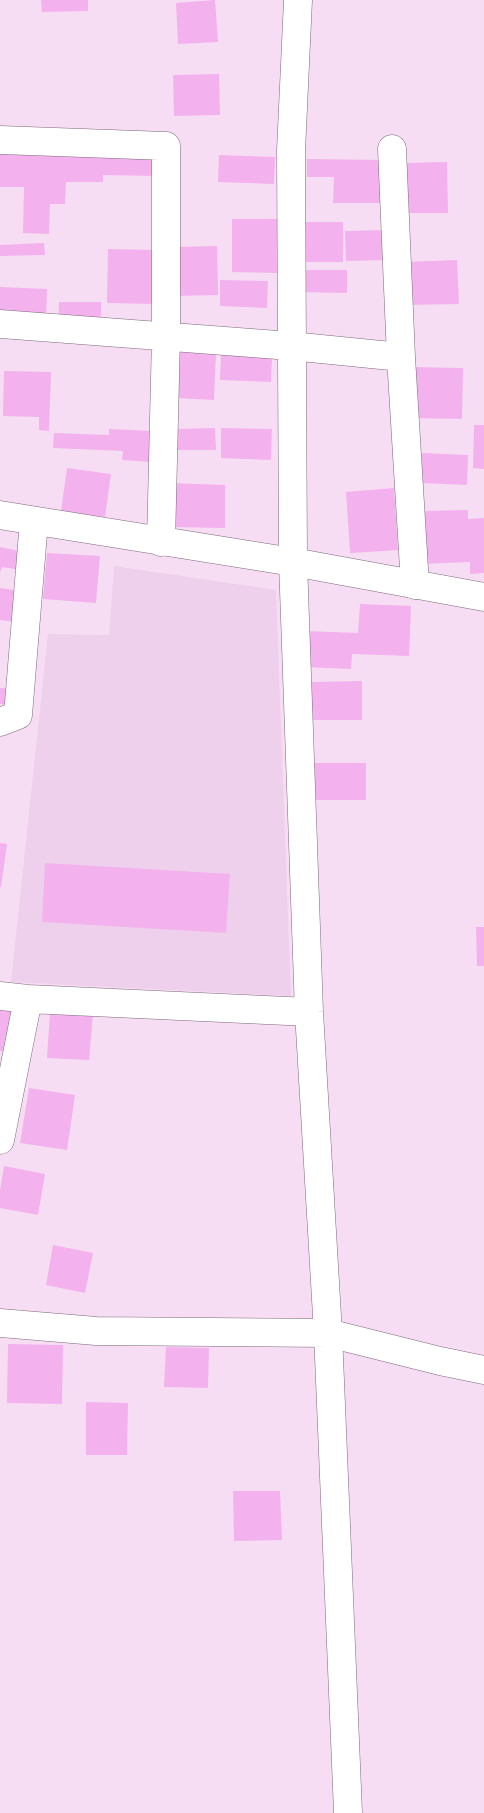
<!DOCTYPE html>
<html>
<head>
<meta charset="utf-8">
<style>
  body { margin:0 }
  canvas { display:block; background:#f6ddf3 }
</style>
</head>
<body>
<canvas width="484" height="1813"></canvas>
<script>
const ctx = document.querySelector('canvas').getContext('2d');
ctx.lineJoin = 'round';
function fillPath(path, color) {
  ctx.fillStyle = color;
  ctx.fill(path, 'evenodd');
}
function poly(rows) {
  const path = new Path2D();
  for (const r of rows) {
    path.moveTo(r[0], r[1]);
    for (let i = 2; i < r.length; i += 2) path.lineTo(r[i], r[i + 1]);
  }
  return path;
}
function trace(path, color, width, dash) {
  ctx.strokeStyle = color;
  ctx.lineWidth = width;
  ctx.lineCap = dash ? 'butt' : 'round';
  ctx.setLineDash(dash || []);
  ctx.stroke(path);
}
fillPath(poly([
  [114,566,276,590,291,996,11,982,48,634,109,635]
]), '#efd0ec');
fillPath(poly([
  [41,0,88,0,88,11,42,12],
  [215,0,218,42,178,44,176,3],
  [219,74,220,115,174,116,173,75],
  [0,154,156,157,156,176,103,175,103,182,66,182,65,204,50,204,49,234,23,233,24,187,0,187],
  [219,155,275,157,274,184,218,182],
  [307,159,382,160,382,203,333,203,334,177,307,177],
  [447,162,448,213,401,213,401,163],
  [232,219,278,219,277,273,232,272],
  [303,222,343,222,343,262,303,262],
  [387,230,388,260,346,261,345,231],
  [44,243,45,255,0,256,0,245],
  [217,246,218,295,174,296,173,247],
  [108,249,156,250,154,304,107,303],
  [457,260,459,304,405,305,404,262],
  [296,270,347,270,347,293,296,292],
  [220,280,268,281,267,308,220,306],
  [0,287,47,289,46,318,0,316],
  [59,302,101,302,101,327,58,327],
  [177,350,216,352,214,400,174,398],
  [221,354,272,356,271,382,220,380],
  [412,367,463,368,462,419,411,418],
  [4,371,51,372,49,431,39,430,39,417,3,416],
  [474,425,484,425,484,469,473,468],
  [215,428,216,450,173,450,173,429],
  [221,428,272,429,271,460,221,458],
  [109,429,153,431,151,462,122,460,123,451,53,448,54,433,109,435],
  [422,453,468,455,467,485,421,483],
  [67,468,111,474,105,517,61,511],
  [168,483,225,485,225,528,167,527],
  [394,488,398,550,350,553,346,492],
  [468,510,468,519,484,518,484,573,470,574,470,562,421,564,419,511],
  [0,547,25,552,21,570,2,567,0,572],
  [47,553,100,556,96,603,43,599],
  [0,588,21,591,16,622,0,620],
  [360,604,411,606,409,656,352,654,351,669,303,667,305,631,358,633],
  [362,681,362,720,312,720,311,682],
  [0,688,15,689,14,705,0,704],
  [314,763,366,763,366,800,314,800],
  [0,843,7,844,1,887,0,887],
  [45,863,230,874,226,933,42,922],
  [476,927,484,927,484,966,477,966],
  [0,1007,12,1009,6,1052,0,1051],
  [50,1012,93,1014,89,1060,47,1058],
  [29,1088,75,1095,67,1150,20,1143],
  [4,1166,45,1174,38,1215,0,1208,0,1190],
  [53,1245,93,1253,85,1293,46,1285],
  [8,1344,63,1345,62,1404,7,1403],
  [166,1347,209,1348,208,1388,164,1387],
  [86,1402,128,1403,127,1455,86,1455],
  [233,1491,280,1491,282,1540,234,1541]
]), '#f3b2ed');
const minor = poly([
  [298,0,291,151,293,562,309,1012,328,1333,348,1812],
  [0,140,166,146,166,337,161,542],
  [392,149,401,357],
  [0,324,291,346,401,357,415,585],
  [0,722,18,715,34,521],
  [0,996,28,999,309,1012],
  [0,1140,28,999],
  [0,1323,96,1331,328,1333,440,1361,484,1370]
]);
const tertiary = poly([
  [0,515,293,562,484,597]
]);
trace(minor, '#7e687b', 29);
trace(tertiary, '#7e687b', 29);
trace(minor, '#fff', 28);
trace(tertiary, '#fff', 28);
</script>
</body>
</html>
